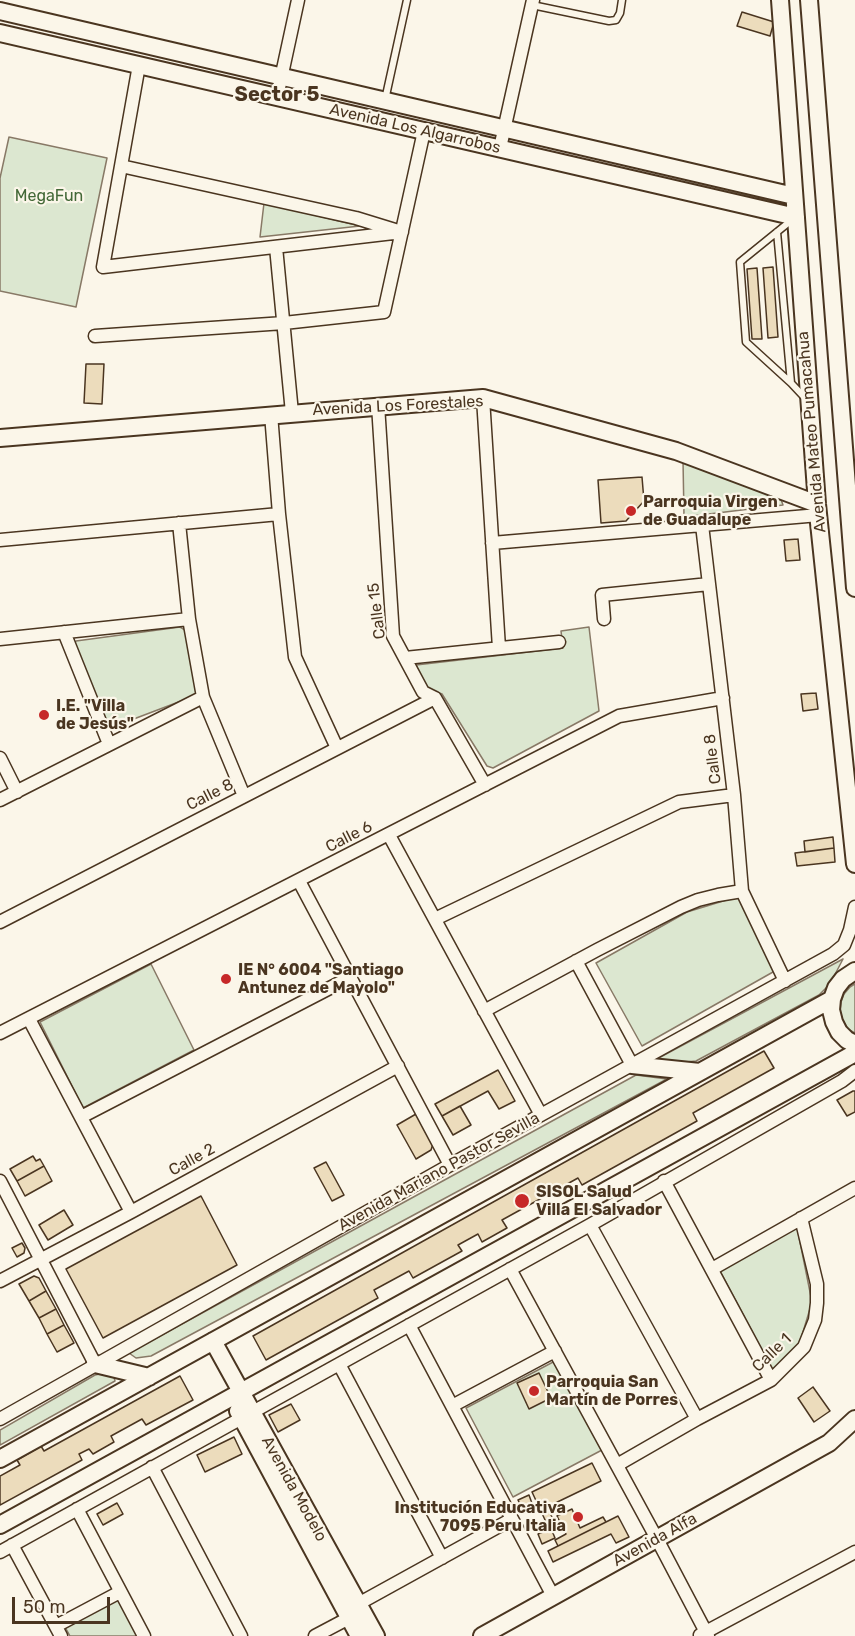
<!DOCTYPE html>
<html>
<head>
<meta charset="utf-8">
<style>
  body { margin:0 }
  #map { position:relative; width:855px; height:1636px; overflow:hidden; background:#fbf6e9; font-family:Rubik,sans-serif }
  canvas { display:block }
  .scale { position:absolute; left:12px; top:1597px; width:98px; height:27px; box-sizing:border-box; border:3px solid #4a3520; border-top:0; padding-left:8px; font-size:18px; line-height:21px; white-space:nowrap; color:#4a3520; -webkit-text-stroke:4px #fbf6e9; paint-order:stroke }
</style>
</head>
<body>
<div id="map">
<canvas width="855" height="1636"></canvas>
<div class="scale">50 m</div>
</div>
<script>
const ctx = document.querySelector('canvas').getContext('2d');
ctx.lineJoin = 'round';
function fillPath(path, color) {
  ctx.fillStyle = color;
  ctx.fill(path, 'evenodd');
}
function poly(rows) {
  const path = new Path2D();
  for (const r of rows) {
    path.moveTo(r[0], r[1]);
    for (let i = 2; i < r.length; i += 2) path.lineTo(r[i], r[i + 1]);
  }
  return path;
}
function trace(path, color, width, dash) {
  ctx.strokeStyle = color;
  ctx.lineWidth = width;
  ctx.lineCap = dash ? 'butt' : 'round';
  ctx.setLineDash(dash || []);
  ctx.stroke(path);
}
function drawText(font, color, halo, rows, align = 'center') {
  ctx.font = font + ' Rubik,sans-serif';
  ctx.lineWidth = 4.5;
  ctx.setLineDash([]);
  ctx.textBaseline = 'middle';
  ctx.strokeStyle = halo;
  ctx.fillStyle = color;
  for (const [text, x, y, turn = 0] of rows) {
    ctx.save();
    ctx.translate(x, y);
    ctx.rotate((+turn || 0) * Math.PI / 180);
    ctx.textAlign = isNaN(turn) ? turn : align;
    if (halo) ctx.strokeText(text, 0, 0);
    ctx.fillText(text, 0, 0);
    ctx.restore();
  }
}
const green = poly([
  [9,137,107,158,76,307,0,291,0,178,9,137],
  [264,203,360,226,260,237,264,203],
  [683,460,780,497,783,505,684,517,683,460],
  [180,627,185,630,197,695,110,728,106,726,74,645,76,641,180,627],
  [589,627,599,711,493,768,487,766,442,694,425,688,416,665,563,648,561,631,589,627],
  [733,898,739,898,773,969,773,972,642,1046,596,963,687,912,733,898],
  [843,959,830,984,819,995,696,1061,686,1062,653,1061,843,959],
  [151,964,194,1050,83,1108,40,1022,151,964],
  [855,984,855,1033,848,1029,843,1021,840,1011,841,1002,844,994,850,987,855,984],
  [636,1075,667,1079,151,1356,136,1358,129,1353,636,1075],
  [797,1227,812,1302,800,1342,773,1371,719,1269,797,1227],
  [555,1361,602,1450,513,1497,466,1408,555,1361],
  [104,1373,114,1377,115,1381,0,1445,0,1430,95,1375,104,1373],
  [118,1597,137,1636,70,1636,65,1627,118,1597]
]);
fillPath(green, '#dce7d0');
trace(green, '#887966', 1.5);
const building = poly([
  [742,12,774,22,770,36,737,26,742,12],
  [773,267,778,337,768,338,763,268,773,267],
  [757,268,762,339,752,339,747,269,757,268],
  [86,364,104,364,102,404,84,403,86,364],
  [642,477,644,501,626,521,601,523,598,480,642,477],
  [798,539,800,560,786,561,784,540,798,539],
  [816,693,818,709,803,711,801,694,816,693],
  [833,837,834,848,805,852,804,841,833,837],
  [834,848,835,862,797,866,795,853,834,848],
  [764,1051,774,1068,693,1113,697,1121,582,1185,578,1178,502,1220,507,1228,482,1242,478,1234,458,1245,462,1251,413,1278,409,1271,374,1290,378,1298,266,1360,253,1336,764,1051],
  [498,1070,515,1101,499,1109,488,1091,442,1116,435,1104,498,1070],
  [853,1091,855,1091,855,1112,847,1116,837,1100,853,1091],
  [460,1106,471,1125,453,1135,442,1116,460,1106],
  [416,1114,433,1144,431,1150,416,1159,397,1125,416,1114],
  [33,1156,36,1161,40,1159,44,1166,17,1181,10,1169,33,1156],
  [326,1162,344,1195,332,1201,314,1168,326,1162],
  [44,1166,52,1181,25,1196,17,1181,44,1166],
  [201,1196,237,1265,103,1338,66,1269,201,1196],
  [64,1210,73,1225,48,1240,39,1225,64,1210],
  [22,1243,25,1248,24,1253,17,1257,12,1248,22,1243],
  [34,1276,39,1278,46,1291,29,1301,19,1284,34,1276],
  [46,1291,56,1309,39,1318,29,1301,46,1291],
  [56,1309,64,1325,47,1334,39,1318,56,1309],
  [64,1325,74,1343,57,1352,47,1334,64,1325],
  [539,1373,551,1398,529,1409,517,1383,539,1373],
  [180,1376,193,1400,146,1425,142,1419,111,1436,114,1442,93,1454,89,1449,79,1454,82,1460,0,1505,0,1476,20,1465,17,1460,41,1446,44,1451,180,1376],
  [813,1387,830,1411,814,1422,798,1398,813,1387],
  [291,1404,300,1420,278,1432,269,1415,291,1404],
  [234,1437,242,1454,205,1472,197,1455,234,1437],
  [592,1463,601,1481,547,1507,553,1519,546,1522,532,1492,592,1463],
  [529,1495,534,1509,524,1513,518,1500,529,1495],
  [117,1503,123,1514,103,1525,97,1514,117,1503],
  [572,1509,580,1528,603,1517,606,1522,558,1546,555,1540,566,1534,557,1516,572,1509],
  [618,1516,629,1537,616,1543,611,1534,553,1562,548,1551,618,1516],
  [550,1526,555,1538,542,1544,538,1534,543,1532,542,1530,550,1526]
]);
fillPath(building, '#ecdcbc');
trace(building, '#4a3520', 1.5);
const lane = poly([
  [532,5,609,21,616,20,620,13,622,0],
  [385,100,407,0],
  [777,232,791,383,806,399],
  [791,383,746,342,740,262,793,219]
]);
const street = poly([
  [139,65,103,267,402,232],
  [277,97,298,0],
  [500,148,533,0],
  [121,166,356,218,395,230],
  [276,247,292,413],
  [95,336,284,323,384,312,424,131],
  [483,398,499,648],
  [378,405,393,636,423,692,435,698,485,785],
  [271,414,279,514,295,657,337,748],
  [179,523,189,619,203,697,244,796],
  [702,525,734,795,742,891,785,981],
  [0,540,279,514],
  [492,543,819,515],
  [604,619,602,595,709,584],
  [64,632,109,744],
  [0,639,189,619],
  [405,658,559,642],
  [0,758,17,792],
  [0,800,203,697],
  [389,835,541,1115],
  [299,881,450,1165],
  [435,919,679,802,734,795],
  [0,922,435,698],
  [576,961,632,1065],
  [484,1011,597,950,681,907,698,900,718,895,742,891],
  [29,1019,131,1212],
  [0,1033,619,716,723,698],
  [81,1117,351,977],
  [0,1181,95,1364],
  [664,1181,771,1380],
  [590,1225,697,1419],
  [510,1269,657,1539,708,1636],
  [712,1269,855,1188],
  [0,1281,131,1212,398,1066],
  [409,1325,553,1596],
  [339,1364,442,1558],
  [452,1406,555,1351],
  [0,1419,450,1165,833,954,844,945,850,930,855,907],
  [617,1465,697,1419,771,1380,804,1347,815,1320,817,1303,817,1284,801,1218],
  [152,1467,241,1636],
  [77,1509,144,1636],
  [12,1545,61,1636],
  [0,1552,590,1225,842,1081,855,1071],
  [358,1604,512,1519],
  [56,1626,120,1592],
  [700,1635,855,1552],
  [315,1636,349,1618]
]);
const secondary = poly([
  [780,0,817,504,855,864],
  [809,0,855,588],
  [0,11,794,196],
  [0,33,796,217],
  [0,438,483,398,676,451,817,504],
  [855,971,843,979,836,988,832,999,831,1010,834,1022,839,1032,847,1040,855,1044],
  [632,1065,700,1072],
  [213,1341,376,1636],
  [95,1364,149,1377],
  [238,1411,359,1636],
  [0,1459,832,999],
  [0,1525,855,1053],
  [482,1636,829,1443,855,1419]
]);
trace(lane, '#4a3520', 9);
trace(street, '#4a3520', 15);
trace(secondary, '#4a3520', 20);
trace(lane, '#fbf6e9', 6);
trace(street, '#fbf6e9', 12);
trace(secondary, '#fbf6e9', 16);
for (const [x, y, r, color] of [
  [631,511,6,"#c62828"],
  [44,715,6,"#c62828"],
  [226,979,6,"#c62828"],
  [522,1201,8,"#c62828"],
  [534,1391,6,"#c62828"],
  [578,1517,6,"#c62828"]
]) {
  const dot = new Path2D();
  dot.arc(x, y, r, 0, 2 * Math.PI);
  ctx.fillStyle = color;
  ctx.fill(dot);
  trace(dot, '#fbf6e9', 2);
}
drawText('16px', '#4a3520', '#fbf6e9', [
  ["Avenida Los Algarrobos",415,129,13],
  ["Avenida Los Forestales",398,406,-3],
  ["Avenida Mateo Pumacahua",812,432,-95],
  ["Calle 15",377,611,-97],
  ["Calle 8",713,759,-97],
  ["Calle 8",210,795,-27],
  ["Calle 6",349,837,-27],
  ["Calle 2",192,1160,-29],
  ["Avenida Mariano Pastor Sevilla",439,1172,-29],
  ["Calle 1",772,1353,-44],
  ["Avenida Modelo",294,1489,61],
  ["Avenida Alfa",655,1540,-29]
]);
drawText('16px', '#436837', '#fbf6e9', [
  ["MegaFun",49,196]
]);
drawText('bold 16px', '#4a3520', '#fbf6e9', [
  ["Parroquia Virgen",643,502],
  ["de Guadalupe",643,520],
  ["I.E. \"Villa",56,706],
  ["de Jesús\"",56,724],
  ["IE N° 6004 \"Santiago",238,970],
  ["Antunez de Mayolo\"",238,988],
  ["SISOL Salud",536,1192],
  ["Villa El Salvador",536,1210],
  ["Parroquia San",546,1382],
  ["Martín de Porres",546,1400],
  ["Institución Educativa",566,1508,"right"],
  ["7095 Peru Italia",566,1526,"right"]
], 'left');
drawText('bold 20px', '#4a3520', '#fbf6e9', [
  ["Sector 5",277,95]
]);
</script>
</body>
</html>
